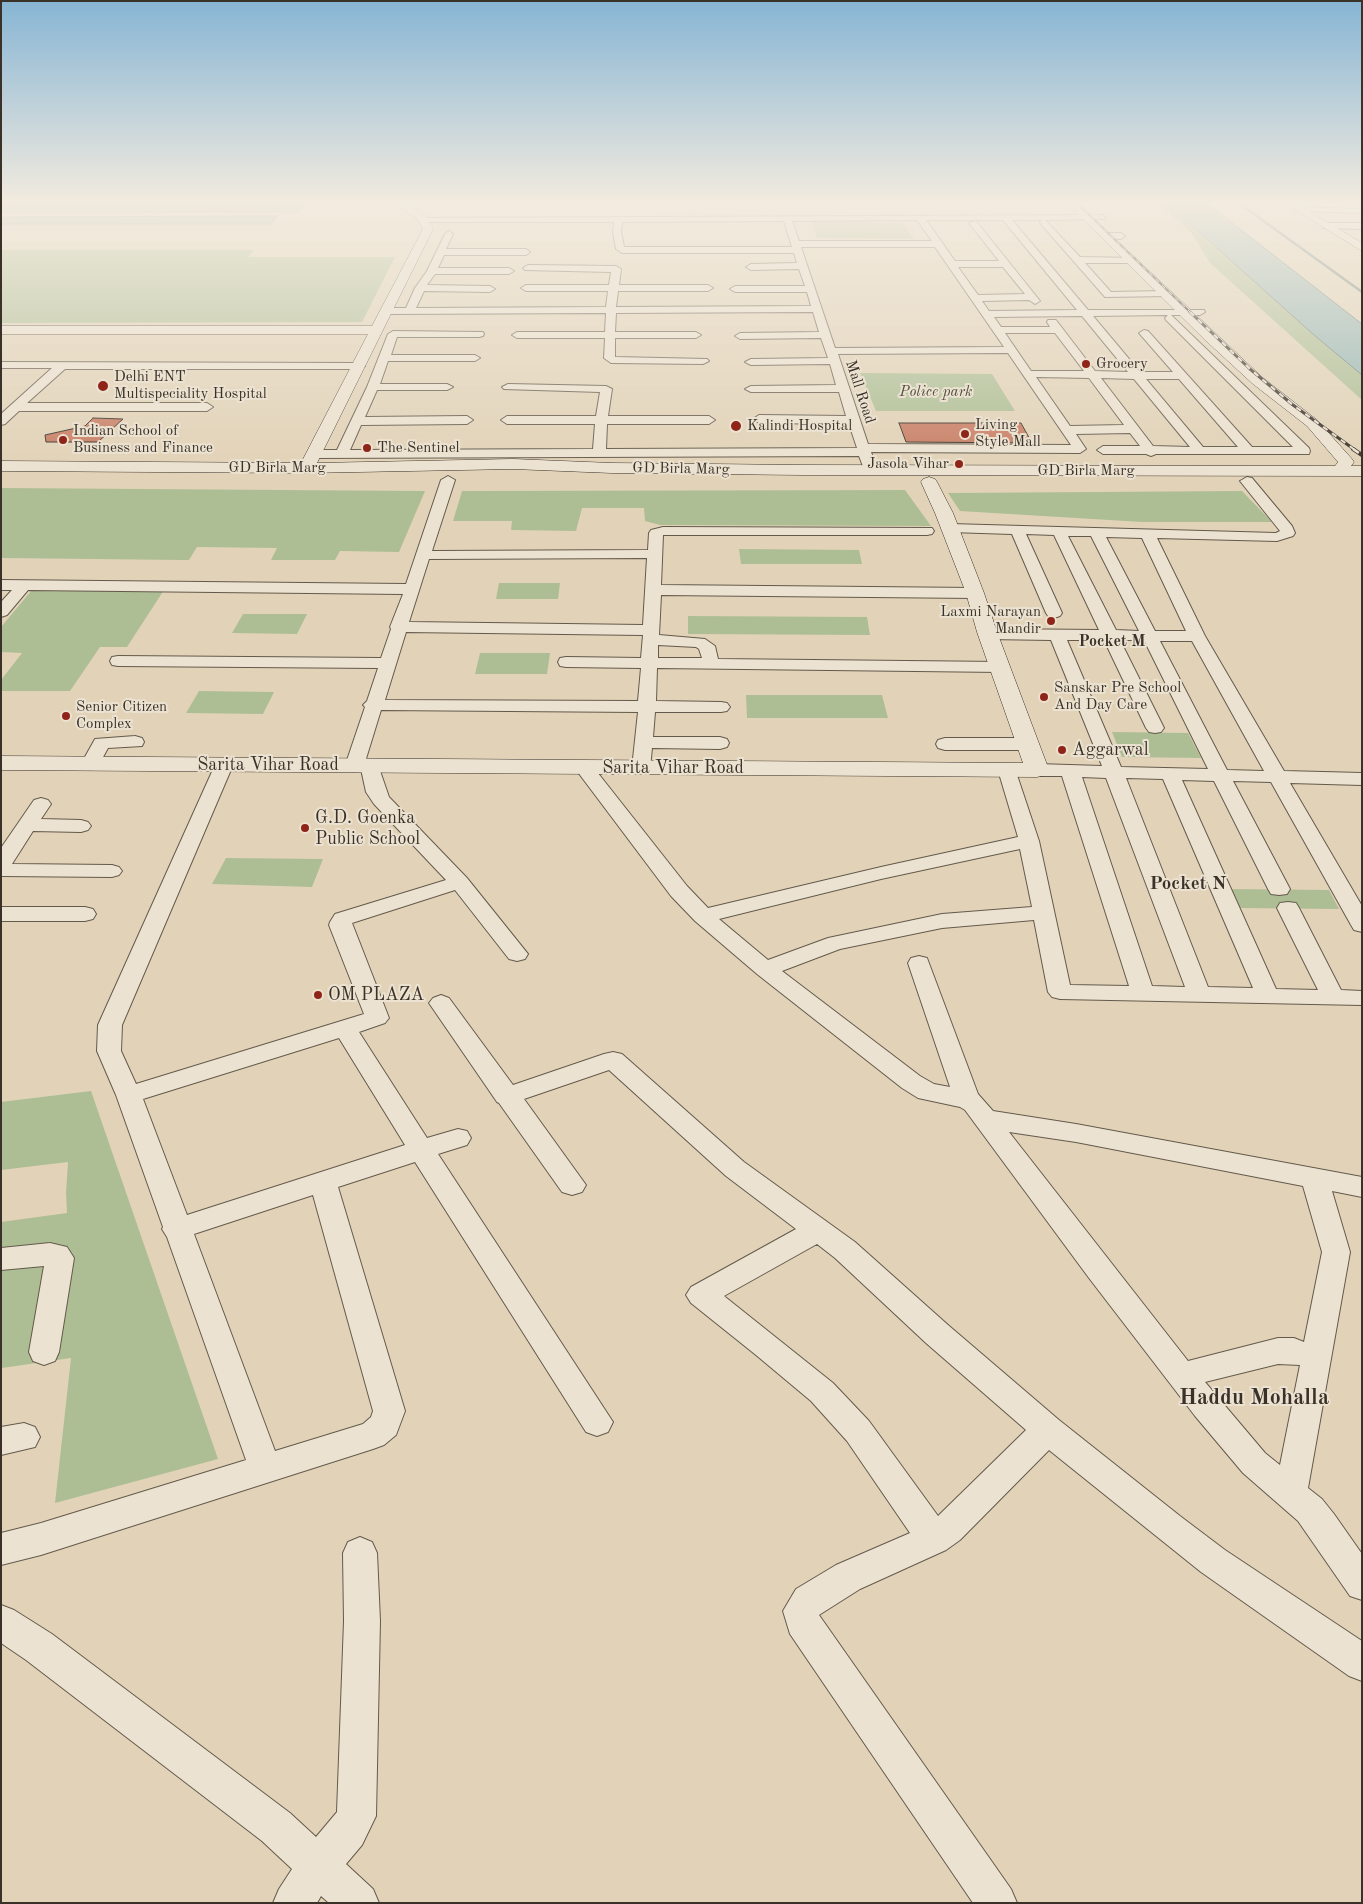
<!DOCTYPE html>
<html>
<head>
<meta charset="utf-8">
<style>
  body { margin:0 }
  #map { position:relative; width:1363px; height:1904px; overflow:hidden; background:#e2d3b8; font-family:"Old Standard TT",serif }
  canvas { display:block }
  .frame { position:absolute; inset:0; border:2px solid #3a3128; pointer-events:none }
</style>
</head>
<body>
<div id="map">
<canvas width="1363" height="1904"></canvas>
<div class="frame"></div>
</div>
<script>
const ctx = document.querySelector('canvas').getContext('2d');
ctx.lineJoin = 'round';
function fillPath(path, color) {
  ctx.fillStyle = color;
  ctx.fill(path, 'evenodd');
}
function poly(rows) {
  const path = new Path2D();
  for (const r of rows) {
    path.moveTo(r[0], r[1]);
    for (let i = 2; i < r.length; i += 2) path.lineTo(r[i], r[i + 1]);
  }
  return path;
}
function trace(path, color, width, dash) {
  ctx.strokeStyle = color;
  ctx.lineWidth = width;
  ctx.lineCap = dash ? 'butt' : 'round';
  ctx.setLineDash(dash || []);
  ctx.stroke(path);
}
function drawText(font, color, halo, rows, align = 'center') {
  ctx.font = font + ' "Old Standard TT",serif';
  ctx.lineWidth = 4;
  ctx.setLineDash([]);
  ctx.textBaseline = 'middle';
  ctx.strokeStyle = halo;
  ctx.fillStyle = color;
  for (const [text, x, y, turn = 0] of rows) {
    ctx.save();
    ctx.translate(x, y);
    ctx.rotate((+turn || 0) * Math.PI / 180);
    ctx.textAlign = isNaN(turn) ? turn : align;
    if (halo) ctx.strokeText(text, 0, 0);
    ctx.fillText(text, 0, 0);
    ctx.restore();
  }
}
fillPath(poly([
  [1157,204,1164,204,1259,284,1362,363,1362,400,1210,263,1191,232],
  [811,221,902,223,914,239,817,238],
  [1,250,254,250,248,257,395,257,362,322,1,323],
  [860,373,992,374,1015,411,876,411],
  [1,488,425,491,399,552,340,551,335,560,271,560,277,548,197,547,189,560,182,560,1,558],
  [905,490,931,526,660,525,645,521,644,508,582,508,576,531,511,530,512,521,453,521,462,491],
  [1242,491,1272,522,1142,522,960,511,948,493],
  [739,549,859,550,862,564,741,564],
  [499,583,560,583,558,599,496,599],
  [32,590,164,590,127,647,100,647,70,691,1,691,1,680,22,653,1,652,1,627],
  [243,614,307,614,297,634,232,633],
  [688,616,867,617,870,635,688,634],
  [480,653,550,653,547,674,475,674],
  [199,691,274,692,263,714,186,713],
  [746,695,882,695,888,718,747,718],
  [1112,732,1188,733,1201,758,1122,757],
  [226,858,323,859,312,887,212,884],
  [1228,889,1329,890,1339,909,1237,908],
  [91,1091,218,1459,55,1503,71,1358,2,1368,1,1222,67,1213,66,1193,68,1162,1,1170,1,1102]
]), '#adbe94');
const water = poly([
  [1,204,304,204,298,212,1,212,1,204],
  [1164,204,1208,204,1362,324,1362,375,1314,335,1207,239,1164,204],
  [277,216,271,224,1,224,1,217,277,216]
]);
fillPath(water, '#96b7b5');
trace(water, '#71817d', 1);
trace(poly([
  [1240,204,1362,292]
]), '#71817d', 2.5);
const building = poly([
  [93,418,123,419,98,442,46,442,45,435,85,426,93,418],
  [899,423,1021,423,1032,443,906,442,899,423]
]);
fillPath(building, '#c87e65');
trace(building, '#3a3128', 1);
const street = poly([
  [1296,207,1362,209,1362,213,1299,211,1296,211,1296,207],
  [1102,215,1106,217,1105,219,1045,220,1080,257,1135,258,1135,262,1132,263,1085,263,1111,292,1167,291,1172,294,1170,296,1105,297,1041,224,1040,222,1043,220,1012,220,1088,310,1204,310,1205,312,1200,315,1171,315,1309,448,1310,451,1309,454,1156,454,1151,456,1146,454,1103,454,1097,450,1103,446,1140,446,1130,433,1076,434,1086,449,1080,453,871,452,876,466,869,470,864,469,859,456,313,458,307,454,313,450,337,450,367,387,388,334,393,331,483,332,484,334,483,336,479,337,397,337,391,355,475,355,480,358,475,361,388,361,380,384,447,384,453,387,447,390,377,390,365,417,467,416,473,420,467,424,361,425,350,450,593,449,595,424,507,424,501,420,507,416,596,416,600,392,504,389,502,387,508,384,606,386,612,389,608,416,709,416,715,420,709,424,607,424,606,449,857,448,849,424,759,423,753,419,759,415,846,416,839,392,751,392,745,389,751,386,836,385,830,364,751,365,745,362,751,359,828,358,821,338,740,339,735,336,740,333,819,332,813,312,616,313,615,332,696,332,701,335,696,338,615,338,615,357,707,359,709,361,703,364,611,363,604,358,605,338,517,338,512,335,517,332,605,332,606,313,387,314,382,311,387,308,406,308,415,288,427,271,445,234,449,231,453,234,446,249,526,249,530,252,526,255,444,255,438,268,509,268,514,271,509,274,435,274,427,285,490,286,495,289,490,292,424,291,416,308,606,307,608,291,526,291,521,288,526,285,609,285,611,272,525,270,523,268,528,265,616,266,621,269,619,285,708,285,713,288,708,291,618,291,616,307,811,306,807,292,735,292,730,289,735,286,805,286,799,269,751,270,746,267,751,264,797,263,794,253,622,253,616,249,613,232,614,222,424,222,420,220,421,218,1102,215],
  [917,220,932,241,799,241,792,221,917,220],
  [926,220,1003,220,1077,310,989,311,982,301,1029,300,1035,304,1040,301,976,221,969,223,999,261,955,261,926,220],
  [784,221,792,247,624,247,621,232,622,222,784,221],
  [801,247,935,247,1004,347,835,348,801,247],
  [958,267,1003,267,1025,294,978,295,958,267],
  [1168,315,1165,318,1166,320,1293,447,1252,447,1148,331,1144,330,1139,333,1173,372,1140,372,1093,316,1168,315],
  [1082,316,1128,372,1095,371,1056,320,1048,320,1047,322,1050,327,1001,327,994,317,1082,316],
  [1005,333,1055,333,1084,371,1031,371,1005,333],
  [1008,353,1071,445,868,444,838,354,1008,353],
  [1036,377,1089,378,1124,425,1070,426,1036,377],
  [1101,378,1134,379,1190,447,1153,446,1101,378],
  [1146,379,1179,379,1238,447,1203,447,1146,379],
  [1326,223,1362,223,1362,229,1323,228,1323,224,1326,223],
  [1106,233,1121,233,1125,236,1121,239,1103,238,1103,234,1106,233],
  [1,362,359,363,365,366,359,369,65,369,27,403,207,403,213,407,207,411,19,411,5,424,1,425,1,414,52,368,1,368,1,362],
  [448,476,455,480,432,551,648,550,649,533,651,530,663,527,932,528,934,531,932,534,927,535,663,535,661,585,975,588,980,590,983,593,980,596,975,598,661,595,659,635,705,639,715,646,718,659,1001,662,1007,663,1009,667,1007,671,1001,672,657,668,656,701,721,702,727,703,730,707,727,711,721,712,655,712,653,737,720,737,727,739,729,743,727,747,720,749,652,748,650,768,648,772,641,774,634,772,632,768,638,712,381,710,365,762,377,762,389,797,467,878,528,954,525,959,517,961,509,959,455,890,352,923,389,1018,385,1023,359,1032,427,1138,458,1129,467,1131,471,1138,467,1145,438,1154,613,1422,608,1432,597,1436,586,1432,415,1162,338,1187,405,1411,396,1435,384,1445,373,1449,41,1555,1,1565,1,1533,41,1523,246,1460,167,1237,162,1229,163,1227,116,1095,97,1051,98,1025,215,765,217,761,224,759,231,761,233,765,122,1025,121,1051,136,1084,364,1014,329,925,330,922,335,914,446,880,374,804,366,792,361,769,354,772,347,770,345,766,365,707,363,705,367,701,378,668,118,666,112,665,110,661,112,657,118,656,381,658,391,629,390,627,403,594,28,590,7,615,1,617,1,602,12,590,1,590,1,580,406,584,441,480,448,476],
  [647,558,643,625,409,622,429,559,647,558],
  [406,632,643,635,641,658,566,657,560,658,558,662,560,666,566,667,641,668,638,701,385,700,406,632],
  [658,645,696,647,699,649,702,658,658,658,658,645],
  [339,1038,405,1145,187,1215,143,1099,339,1038],
  [313,1195,373,1411,371,1417,363,1424,275,1451,194,1234,313,1195],
  [1247,477,1252,478,1292,526,1295,533,1293,536,1277,541,1157,538,1205,636,1284,771,1362,773,1362,785,1290,783,1362,906,1362,932,1354,930,1351,925,1271,782,1233,781,1290,889,1287,894,1279,895,1271,894,1268,889,1214,781,1182,780,1276,989,1318,990,1277,908,1280,903,1288,902,1296,903,1299,908,1341,990,1362,991,1362,1005,1060,999,1052,997,1048,992,1034,920,942,928,840,949,782,971,920,1076,934,1084,950,1087,908,963,911,958,919,956,927,958,978,1094,993,1111,1076,1124,1362,1177,1362,1197,1332,1191,1350,1252,1308,1488,1322,1499,1334,1514,1362,1554,1362,1600,1350,1596,1298,1521,1243,1473,1195,1416,1089,1278,965,1110,960,1107,918,1098,902,1088,757,974,695,921,671,896,574,767,576,763,583,761,590,763,687,886,708,908,881,867,1018,837,998,770,1000,766,1007,764,1014,766,1039,841,1070,985,1129,986,1062,776,1037,776,1030,774,1028,770,1030,766,1037,764,1102,766,1051,640,988,639,982,637,980,634,982,631,988,629,1099,630,1054,535,1026,534,1062,613,1060,616,1054,618,1048,616,1046,613,1012,534,950,532,945,531,943,528,945,525,950,524,1276,533,1280,531,1240,481,1247,477],
  [1068,536,1091,536,1139,631,1116,630,1068,536],
  [1106,537,1142,538,1186,631,1155,631,1106,537],
  [1067,640,1104,640,1146,728,1149,732,1155,733,1161,732,1164,728,1120,640,1144,640,1208,769,1121,767,1067,640],
  [1160,641,1192,641,1264,771,1227,770,1160,641],
  [1082,777,1106,778,1185,987,1152,986,1082,777],
  [1126,778,1163,779,1253,988,1208,987,1126,778],
  [1020,849,1032,907,942,914,828,938,768,960,719,919,881,879,1020,849],
  [1009,1132,1076,1142,1303,1186,1322,1252,1304,1342,1294,1338,1278,1338,1188,1361,1009,1132],
  [1278,1364,1300,1365,1280,1465,1265,1453,1205,1382,1278,1364],
  [135,736,142,738,144,742,142,746,108,748,97,768,90,770,83,768,81,764,95,739,135,736],
  [945,738,1028,738,1035,740,1037,744,1035,748,1028,750,945,750,938,748,936,744,938,740,945,738],
  [41,798,48,800,51,804,41,819,81,820,88,822,91,826,88,830,81,832,33,831,12,864,112,865,119,867,122,871,119,875,112,877,1,876,1,848,34,800,41,798],
  [1,907,85,907,93,909,96,914,93,919,85,921,1,921,1,907],
  [441,995,449,998,513,1085,604,1054,613,1052,622,1054,744,1162,855,1242,948,1325,1059,1420,1180,1516,1225,1550,1362,1641,1362,1681,1349,1676,1201,1572,1049,1450,960,1540,946,1550,860,1589,819,1615,1011,1889,1017,1903,973,1903,790,1634,783,1611,796,1589,836,1565,910,1533,847,1441,811,1401,756,1355,691,1303,686,1295,691,1287,796,1229,726,1176,609,1070,524,1099,586,1185,582,1192,572,1195,562,1192,499,1103,497,1102,429,1003,433,998,441,995],
  [817,1244,835,1258,926,1343,1026,1430,938,1516,869,1421,833,1383,724,1296,817,1244],
  [50,1243,67,1247,74,1258,59,1352,55,1361,44,1365,33,1361,29,1352,44,1266,1,1270,1,1248,50,1243],
  [24,1423,35,1427,40,1437,35,1447,1,1455,1,1427,24,1423],
  [360,1537,372,1542,377,1553,380,1621,376,1816,362,1845,346,1864,373,1889,379,1903,329,1903,321,1896,317,1903,273,1903,279,1889,292,1869,262,1841,26,1660,1,1643,1,1605,14,1610,52,1634,290,1813,316,1837,337,1812,344,1621,343,1553,348,1542,360,1537]
]);
const secondary = poly([
  [396,204,407,204,426,216,433,229,317,463,513,459,612,463,803,465,1335,466,1338,462,1307,426,1253,384,1204,339,1068,204,1078,204,1263,378,1317,420,1352,459,1354,462,1351,466,1362,466,1362,476,803,475,612,473,513,469,306,473,1,471,1,461,301,463,368,334,1,334,1,326,372,326,423,229,418,220,396,204],
  [1286,204,1297,204,1362,243,1362,251,1286,204],
  [929,477,935,479,937,482,953,513,984,593,997,632,1049,770,1045,775,1037,777,1,770,1,756,1023,763,977,632,966,593,935,513,921,482,923,479,929,477]
]);
trace(street, '#645a4c', 2);
trace(secondary, '#3a3128', 1);
fillPath(street, '#ece2d1');
fillPath(secondary, '#ece2d1');
const railFar2 = poly([
  [1078,204,1191,313]
]);
const railFar1 = poly([
  [1190,312,1250,369,1293,405,1355,450]
]);
const rail = poly([
  [1353,449,1362,455]
]);
trace(railFar2, '#3a3128', 2);
trace(railFar1, '#3a3128', 3);
trace(rail, '#3a3128', 4);
trace(railFar2, '#ece2d1', 1, [4.5]);
trace(railFar1, '#ece2d1', 2, [5.5]);
trace(rail, '#ece2d1', 2.5, [7]);
const sky = ctx.createLinearGradient(0, 0, 0, 470);
sky.addColorStop(0, '#87b5d4');
sky.addColorStop(0.43, '#f2ebdf');
sky.addColorStop(1, '#f2ebdf00');
ctx.fillStyle = sky;
ctx.fillRect(0, 0, 1363, 470);
for (const [x, y, r, color] of [
  [1086,364,5,"#8f2418"],
  [103,386,6,"#8f2418"],
  [736,426,6,"#8f2418"],
  [965,434,5,"#8f2418"],
  [63,440,5,"#8f2418"],
  [367,448,5,"#8f2418"],
  [959,464,5,"#8f2418"],
  [1051,621,5,"#8f2418"],
  [1044,697,5,"#8f2418"],
  [66,716,5,"#8f2418"],
  [1062,750,5,"#8f2418"],
  [305,828,5,"#8f2418"],
  [318,995,5,"#8f2418"]
]) {
  const dot = new Path2D();
  dot.arc(x, y, r, 0, 2 * Math.PI);
  ctx.fillStyle = color;
  ctx.fill(dot);
  trace(dot, '#ece2d1', 2);
}
drawText('15px', '#3a3128', '#ece2d1', [
  ["Grocery",1096,364],
  ["Delhi ENT",114,377],
  ["Multispeciality Hospital",114,394],
  ["Living",975,425],
  ["Style Mall",975,442],
  ["Kalindi Hospital",747,426],
  ["Indian School of",73,431],
  ["Business and Finance",73,448],
  ["The Sentinel",377,448],
  ["Jasola Vihar",949,464,"right"],
  ["Laxmi Narayan",1041,612,"right"],
  ["Mandir",1041,629,"right"],
  ["Sanskar Pre School",1054,688],
  ["And Day Care",1054,705],
  ["Senior Citizen",76,707],
  ["Complex",76,724]
], 'left');
drawText('15px', '#3a3128', '#ece2d1', [
  ["Mall Road",860,392,72],
  ["GD Birla Marg",277,468],
  ["GD Birla Marg",681,469,1],
  ["GD Birla Marg",1086,471]
]);
drawText('italic 15px', '#514d3e', '#ece2d1', [
  ["Police park",936,392]
]);
drawText('bold 16px', '#3a3128', '#ece2d1', [
  ["Pocket M",1112,642]
]);
drawText('18px', '#3a3128', '#ece2d1', [
  ["Aggarwal",1072,750],
  ["G.D. Goenka",315,818],
  ["Public School",315,839],
  ["OM PLAZA",328,995]
], 'left');
drawText('18px', '#3a3128', '#ece2d1', [
  ["Sarita Vihar Road",268,765],
  ["Sarita Vihar Road",673,768]
]);
drawText('bold 19px', '#3a3128', '#ece2d1', [
  ["Pocket N",1188,884]
]);
drawText('bold 22px', '#3a3128', '#ece2d1', [
  ["Haddu Mohalla",1254,1398]
]);
</script>
</body>
</html>
